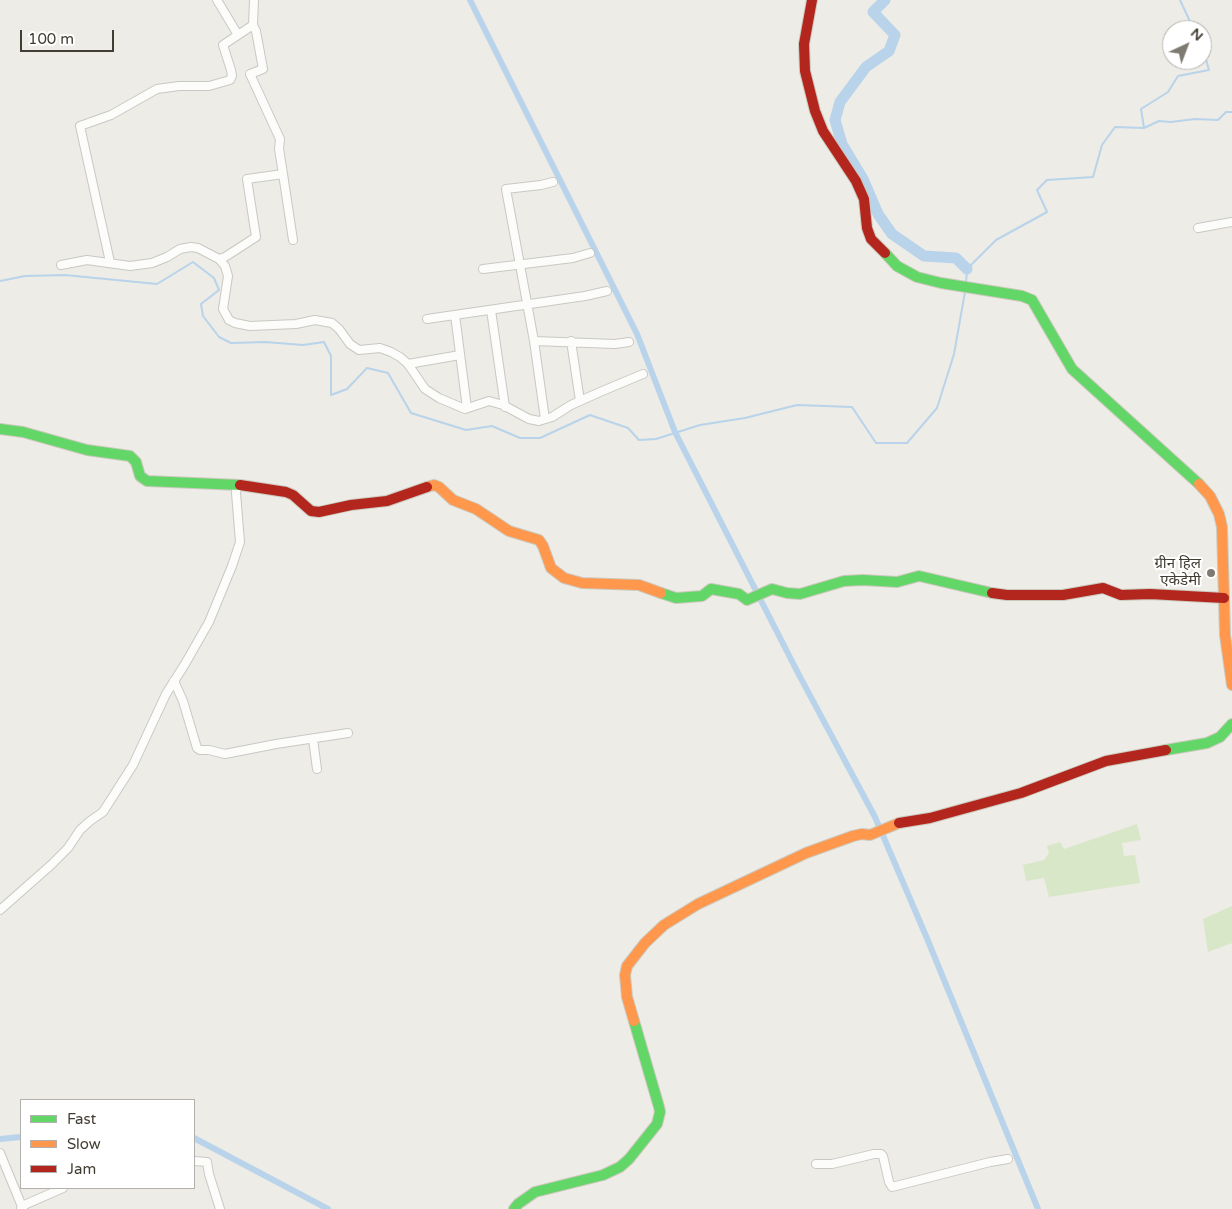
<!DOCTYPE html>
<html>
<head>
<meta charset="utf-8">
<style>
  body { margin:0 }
  #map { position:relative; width:1232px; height:1209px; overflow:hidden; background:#edece6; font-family:"Varela Round",sans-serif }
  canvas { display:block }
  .legend { position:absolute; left:20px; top:1099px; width:175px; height:90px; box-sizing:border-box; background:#fff; border:1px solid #b3b1ad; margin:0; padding:6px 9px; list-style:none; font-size:15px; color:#423d33 }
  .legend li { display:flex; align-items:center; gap:10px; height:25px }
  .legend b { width:25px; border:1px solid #b3b1ad }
  .north { position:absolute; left:1162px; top:20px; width:50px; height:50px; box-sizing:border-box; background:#fff; border:1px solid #b3b1ad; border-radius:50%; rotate:43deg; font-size:14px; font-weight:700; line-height:20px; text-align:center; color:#423d33 }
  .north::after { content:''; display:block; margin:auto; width:18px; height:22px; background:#7e7a72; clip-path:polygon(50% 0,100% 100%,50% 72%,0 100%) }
  .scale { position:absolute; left:20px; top:30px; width:94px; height:22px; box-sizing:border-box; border:2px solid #423d33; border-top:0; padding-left:6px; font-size:15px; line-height:18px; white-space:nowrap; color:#423d33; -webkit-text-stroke:4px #fff; paint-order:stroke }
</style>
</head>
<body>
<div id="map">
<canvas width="1232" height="1209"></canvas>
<ul class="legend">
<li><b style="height:6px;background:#63d668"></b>Fast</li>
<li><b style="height:6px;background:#ff974d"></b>Slow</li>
<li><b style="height:6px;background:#b3261e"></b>Jam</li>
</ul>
<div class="north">N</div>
<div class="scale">100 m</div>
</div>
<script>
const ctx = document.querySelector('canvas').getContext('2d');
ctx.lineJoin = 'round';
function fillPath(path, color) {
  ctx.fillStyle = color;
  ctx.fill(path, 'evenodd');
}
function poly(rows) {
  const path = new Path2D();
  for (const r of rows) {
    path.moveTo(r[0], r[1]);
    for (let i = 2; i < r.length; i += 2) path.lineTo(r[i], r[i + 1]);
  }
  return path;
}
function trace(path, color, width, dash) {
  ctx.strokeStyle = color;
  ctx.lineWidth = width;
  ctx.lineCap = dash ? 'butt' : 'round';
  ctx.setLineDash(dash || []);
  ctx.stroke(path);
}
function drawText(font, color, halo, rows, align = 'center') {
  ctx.font = font + ' "Varela Round","Noto Sans Devanagari",sans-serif';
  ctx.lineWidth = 4;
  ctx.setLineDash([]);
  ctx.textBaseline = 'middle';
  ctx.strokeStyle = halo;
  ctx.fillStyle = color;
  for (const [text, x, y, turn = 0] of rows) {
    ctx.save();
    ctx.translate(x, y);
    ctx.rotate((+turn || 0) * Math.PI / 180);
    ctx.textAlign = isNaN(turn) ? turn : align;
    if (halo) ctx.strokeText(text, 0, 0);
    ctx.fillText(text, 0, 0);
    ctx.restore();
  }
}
fillPath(poly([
  [1137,824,1141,840,1122,843,1124,856,1135,855,1140,883,1049,897,1044,878,1026,881,1023,865,1044,860,1049,853,1047,846,1060,842,1064,849],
  [1232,906,1232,943,1208,952,1203,919]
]), '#d8e7c7');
trace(poly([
  [1180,0,1194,30],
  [1144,128,1159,121,1171,122,1195,119,1218,120,1226,112,1232,112],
  [0,281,25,276,65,275,157,284,193,262,214,278,219,290,201,304,203,316,219,337,231,343,265,342,303,345,324,342,331,356,331,395,347,389,367,368,388,373,411,413,466,430,492,426,520,438,540,438,590,415,628,428,639,440,656,439,700,425,745,418,797,405,852,407,876,443,907,443,937,408,954,354,965,292],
  [966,284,967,269,996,240,1047,212,1037,190,1047,180,1093,177,1102,145,1115,127,1144,128,1141,109,1168,92,1178,76,1209,70,1202,45]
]), '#b8d3ea', 2);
trace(poly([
  [470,0,637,334,675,432,798,673,875,817,926,936,1038,1209],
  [194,1138,328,1209],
  [0,1139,21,1137]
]), '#b8d3ea', 6);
trace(poly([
  [885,0,873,12,895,35,889,51,866,67,840,102,835,120,842,144,863,179,878,214,892,234,924,256,956,258,967,269]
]), '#b8d3ea', 11);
const street = poly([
  [217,0,238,35],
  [283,174,293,240],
  [1198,228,1232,222],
  [219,259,225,266,228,276,223,309,229,320,235,323,250,326,296,324,315,320,332,323,339,329,350,344,359,350,380,348,391,352,400,357,408,364,425,389,439,398,465,409,489,401,503,405,529,419,539,421,552,417,571,405,600,392,643,374],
  [110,262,80,126,111,115,157,89,179,86,209,86,230,80,232,76,231,70,223,45,253,25,254,0],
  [61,265,87,260,130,266,152,263,167,257,180,249,191,247,198,248,219,259,225,257,256,237,247,179,283,174,279,149,280,139,250,74,263,69,256,31,253,25],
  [483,269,573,258,590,253],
  [491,310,505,407],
  [455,315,467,408],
  [427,319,585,296,607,291],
  [534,341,615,344,629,342],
  [571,341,580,401],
  [408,364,460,355],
  [545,419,534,341,506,189,541,185,553,182],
  [174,681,183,701,197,748,200,750,209,750,225,754,276,744,348,733],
  [313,739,317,769],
  [0,910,51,865,68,848,80,830,90,821,103,812,133,765,166,694,185,664,209,622,232,566,240,542,236,493,237,485],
  [0,1153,23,1209],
  [194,1161,207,1162,209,1174,220,1209],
  [816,1164,832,1164,874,1154,881,1154,883,1156,889,1182,892,1187,990,1162,1008,1159],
  [21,1209,22,1206,63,1188]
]);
const fast = poly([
  [885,253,897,266,917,277,941,283,1022,296,1032,300,1072,369,1199,484],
  [0,429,23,432,87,450,130,456,136,462,140,476,147,481,240,485],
  [661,593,676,598,702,596,711,589,739,594,747,600,772,589,787,593,800,594,844,581,863,580,897,582,919,576,992,593],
  [1166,750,1207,743,1220,737,1232,724],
  [514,1209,518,1204,535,1192,603,1175,620,1167,629,1159,657,1124,660,1112,659,1107,634,1021]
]);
const slow = poly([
  [1199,484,1210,496,1219,514,1222,527,1225,635,1232,685],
  [427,487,434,485,439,487,453,500,476,509,509,531,539,540,543,546,551,568,564,578,582,583,639,585,661,593],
  [634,1021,627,997,625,975,627,966,645,943,664,925,698,904,806,853,853,836,862,834,870,835,899,823]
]);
const jam = poly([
  [812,0,804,44,805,71,815,111,823,131,856,181,864,199,867,228,871,239,885,253],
  [240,485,286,492,293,495,311,511,319,512,351,505,387,501,427,487],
  [992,593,1007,595,1063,595,1103,588,1121,595,1150,594,1224,598],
  [899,823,930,818,1021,793,1106,761,1166,750]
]);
trace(street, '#c9c8c2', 10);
trace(fast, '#ccc9be', 12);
trace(slow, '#ccc9be', 12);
trace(jam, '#ccc9be', 12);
trace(street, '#fcfcfb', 8);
trace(fast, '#63d668', 10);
trace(slow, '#ff974d', 10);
trace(jam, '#b3261e', 10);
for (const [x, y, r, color] of [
  [1211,573,5,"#7e7a72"]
]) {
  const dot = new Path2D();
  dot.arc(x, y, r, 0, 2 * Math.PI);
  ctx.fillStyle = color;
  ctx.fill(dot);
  trace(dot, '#fff', 2);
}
drawText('15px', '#423d33', '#fff', [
  ["ग्रीन हिल",1201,564],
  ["एकेडेमी",1201,581]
], 'right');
</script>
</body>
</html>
